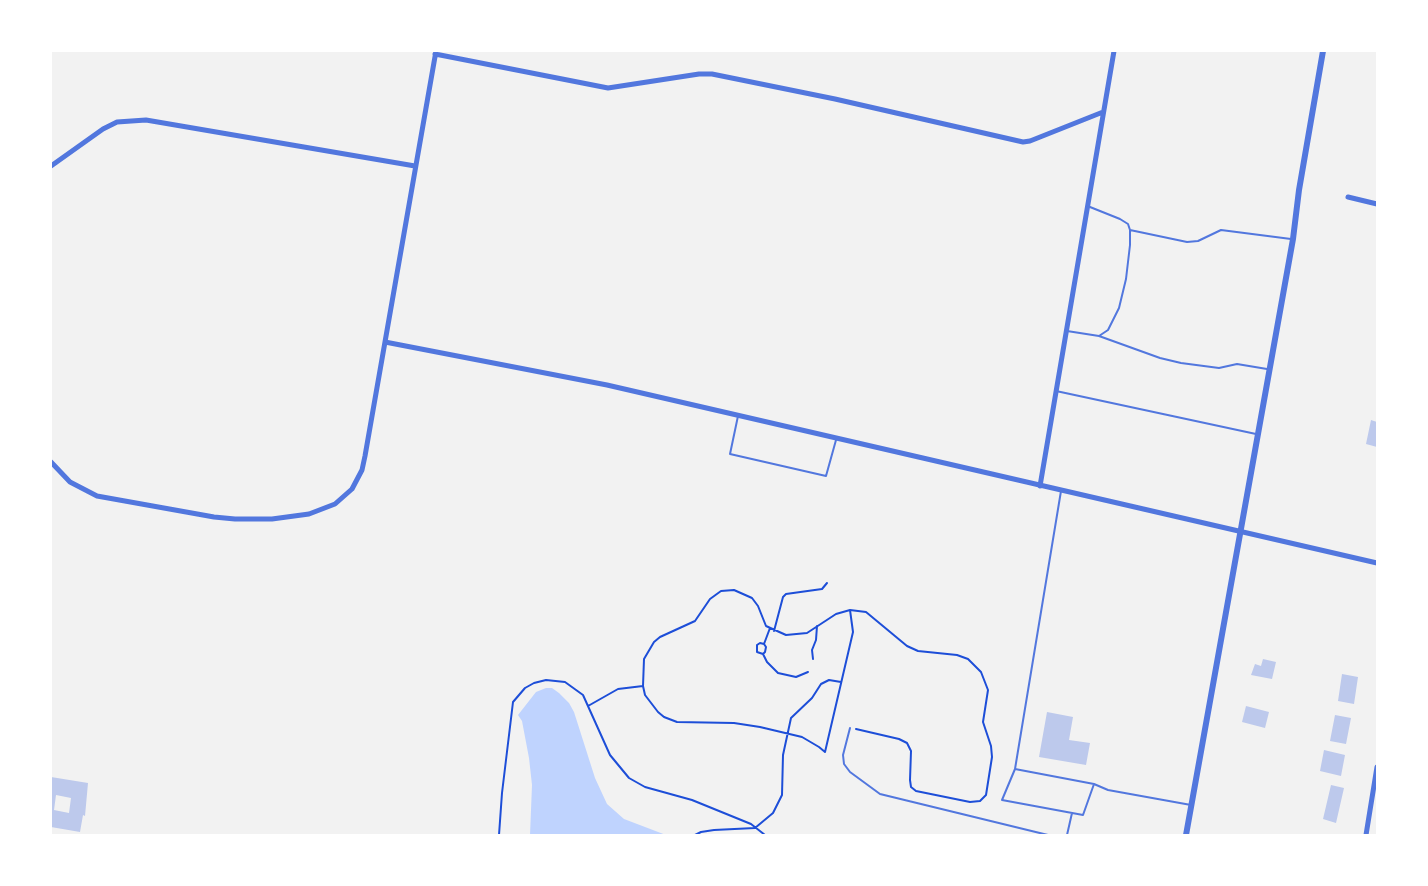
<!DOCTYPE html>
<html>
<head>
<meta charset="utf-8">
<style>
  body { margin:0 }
  #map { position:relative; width:1428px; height:886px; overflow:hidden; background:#f2f2f2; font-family:"Libre Baskerville",serif }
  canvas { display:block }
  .frame { position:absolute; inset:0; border:52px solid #fff; pointer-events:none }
</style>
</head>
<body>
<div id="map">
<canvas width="1428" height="886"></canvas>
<div class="frame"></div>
</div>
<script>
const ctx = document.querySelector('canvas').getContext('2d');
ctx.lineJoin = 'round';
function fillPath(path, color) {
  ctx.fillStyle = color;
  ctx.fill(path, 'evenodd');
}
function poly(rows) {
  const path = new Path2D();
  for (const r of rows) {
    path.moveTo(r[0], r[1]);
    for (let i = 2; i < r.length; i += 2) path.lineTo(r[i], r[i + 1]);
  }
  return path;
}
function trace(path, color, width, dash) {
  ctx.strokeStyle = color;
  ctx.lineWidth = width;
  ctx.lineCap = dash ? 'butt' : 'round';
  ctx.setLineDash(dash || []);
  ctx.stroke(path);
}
fillPath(poly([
  [546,688,552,688,559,693,569,703,574,712,595,778,607,804,624,819,666,835,530,835,532,785,529,758,522,721,518,715,536,692]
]), '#bfd3fe');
fillPath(poly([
  [1371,420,1377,422,1377,447,1366,444],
  [1263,659,1276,662,1272,679,1251,675,1255,664,1261,666],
  [1342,674,1358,677,1354,704,1338,701],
  [1246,706,1269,712,1265,728,1242,722],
  [1047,712,1073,717,1069,740,1090,743,1086,765,1039,757],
  [1335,715,1351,718,1346,744,1330,741],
  [1324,750,1345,755,1341,776,1320,771],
  [51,777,88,783,85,816,83,815,80,832,51,827],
  [56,795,71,798,69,813,54,810],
  [1331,785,1344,788,1336,823,1323,819]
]), '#bdc9ec');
trace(poly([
  [850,610,853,632,825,752,819,747,802,737,760,727,734,723,677,722,664,717,658,712,645,695,643,686,644,659,654,642,660,637,695,621,710,599,721,591,734,590,752,598,758,606,766,626,786,635,807,633,836,614,850,610,866,612,907,646,918,651,957,655,968,659,981,672,988,690,983,722,991,746,992,757,986,795,980,801,970,802,916,791,911,787,910,780,911,751,907,743,899,739,856,729],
  [774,631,783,597,786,594,822,589,827,583],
  [764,644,766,647,765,652,763,654,757,652,757,645,760,643,764,644,770,628],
  [763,654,767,662,778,673,796,677,808,672],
  [813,659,812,650,816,640,817,626],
  [588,706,618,689,643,686],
  [499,835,502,793,513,702,525,688,534,683,546,680,565,682,583,695,610,755,629,778,645,787,692,800,751,824,765,835],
  [695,835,701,832,714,830,755,828,773,813,782,795,783,755,791,718,812,698,821,684,829,680,841,682]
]), '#1d4ed8', 2);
trace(poly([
  [1130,230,1187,242,1198,241,1221,230,1291,239],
  [1067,331,1099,336,1108,330,1119,308,1126,279,1130,245,1130,230,1128,224,1120,219,1090,207],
  [1099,336,1160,358,1181,363,1219,368,1237,364,1267,369],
  [1056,391,1256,434],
  [738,416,730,454,826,476,836,440],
  [1061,491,1015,769,1002,800,1083,815,1094,784],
  [850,728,843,755,844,764,850,772,880,794,1048,835],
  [1015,769,1094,784,1108,790,1191,805],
  [1067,835,1072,813]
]), '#5277de', 2);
trace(poly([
  [435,54,608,88,699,74,712,74,835,99,1023,142,1030,141,1103,112],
  [51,166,103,129,117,122,146,120,415,166],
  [1348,197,1377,204],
  [385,342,607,385,1377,563],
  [51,462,70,482,97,496,214,517,235,519,272,519,309,514,335,504,352,489,362,470,365,456,436,51],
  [1040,486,1114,51],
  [1366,835,1377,767]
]), '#5277de', 5);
trace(poly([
  [1186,835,1293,239,1299,190,1323,51]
]), '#5277de', 6);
</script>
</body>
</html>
